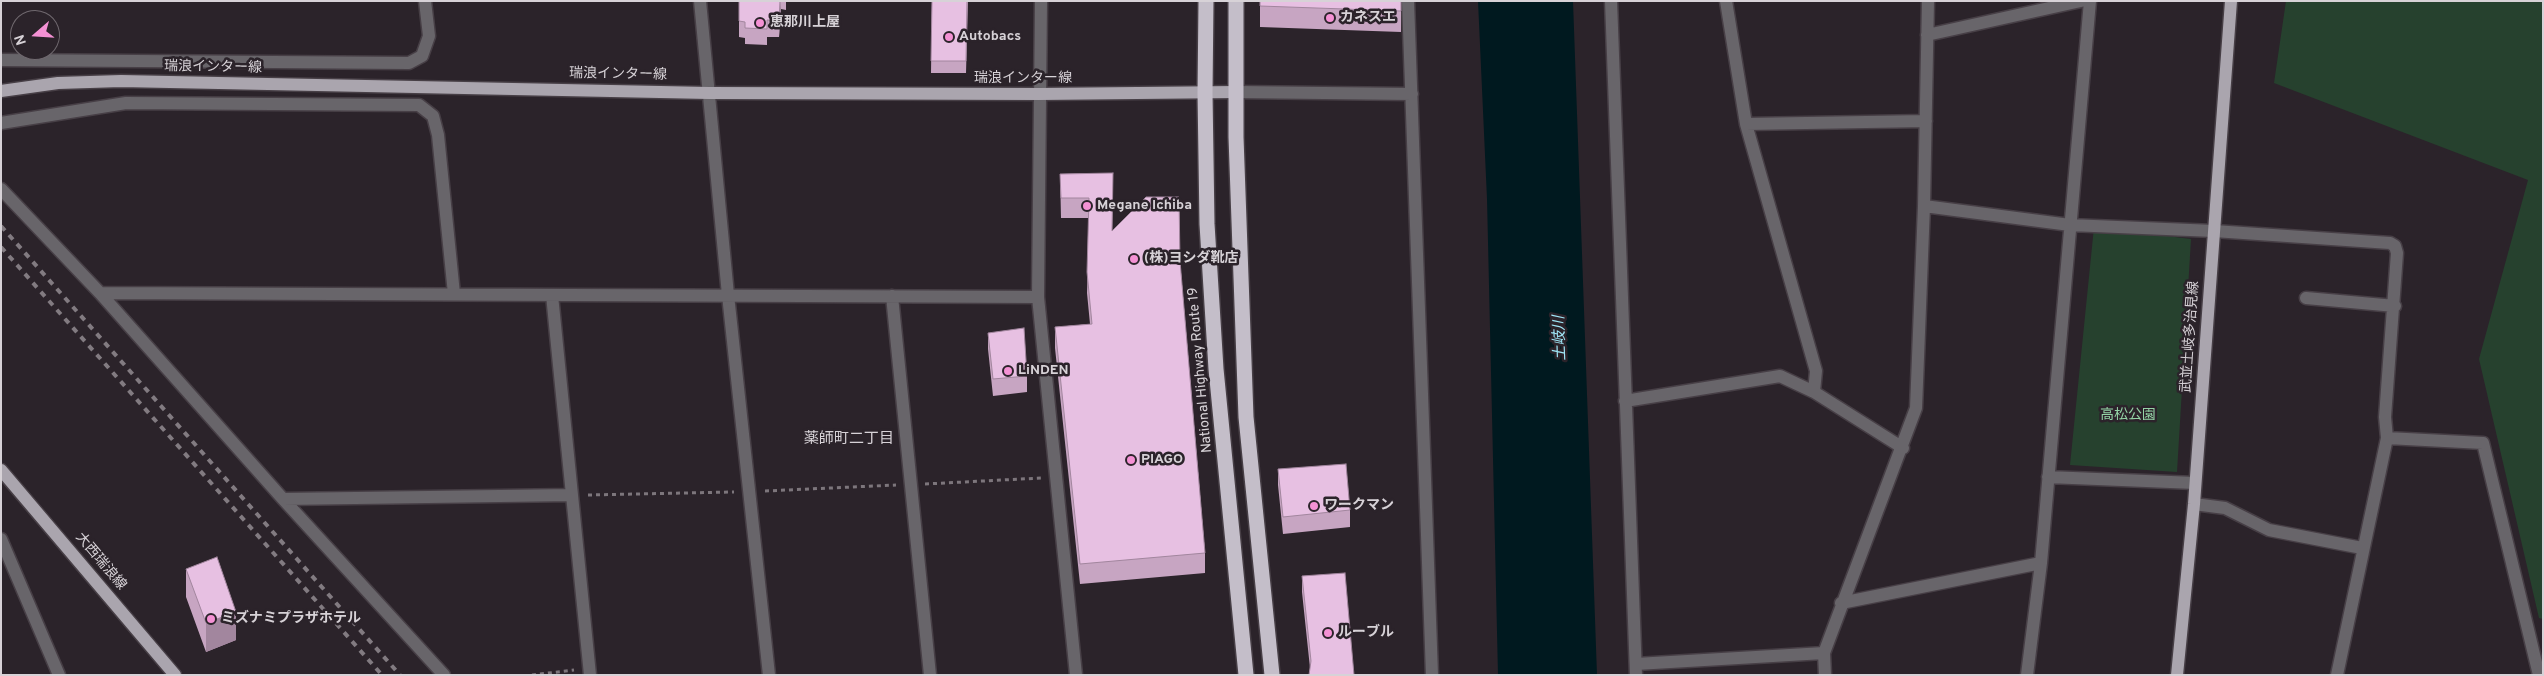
<!DOCTYPE html>
<html>
<head>
<meta charset="utf-8">
<style>
  body { margin:0 }
  #map { position:relative; width:2544px; height:676px; overflow:hidden; background:#2b232a; font-family:Overpass,sans-serif }
  canvas { display:block }
  .frame { position:absolute; inset:0; border:2px solid #d7d2d7; pointer-events:none }
  .north { position:absolute; left:10px; top:10px; width:50px; height:50px; box-sizing:border-box; background:#2b232a; border:1px solid #70696f; border-radius:50%; rotate:251deg; font-size:14px; font-weight:700; line-height:20px; text-align:center; color:#d7d2d7 }
  .north::after { content:''; display:block; margin:auto; width:18px; height:22px; background:#f491d4; clip-path:polygon(50% 0,100% 100%,50% 72%,0 100%) }
</style>
</head>
<body>
<div id="map">
<canvas width="2544" height="676"></canvas>
<div class="frame"></div>
<div class="north">N</div>
</div>
<script>
const ctx = document.querySelector('canvas').getContext('2d');
ctx.lineJoin = 'round';
function fillPath(path, color) {
  ctx.fillStyle = color;
  ctx.fill(path, 'evenodd');
}
function poly(rows) {
  const path = new Path2D();
  for (const r of rows) {
    path.moveTo(r[0], r[1]);
    for (let i = 2; i < r.length; i += 2) path.lineTo(r[i], r[i + 1]);
  }
  return path;
}
function trace(path, color, width, dash) {
  ctx.strokeStyle = color;
  ctx.lineWidth = width;
  ctx.lineCap = dash ? 'butt' : 'round';
  ctx.setLineDash(dash || []);
  ctx.stroke(path);
}
function drawText(font, color, halo, rows, align = 'center') {
  ctx.font = font + ' Overpass,"Noto Sans JP",sans-serif';
  ctx.lineWidth = 5;
  ctx.setLineDash([]);
  ctx.textBaseline = 'middle';
  ctx.strokeStyle = halo;
  ctx.fillStyle = color;
  for (const [text, x, y, turn = 0] of rows) {
    ctx.save();
    ctx.translate(x, y);
    ctx.rotate((+turn || 0) * Math.PI / 180);
    ctx.textAlign = isNaN(turn) ? turn : align;
    if (halo) ctx.strokeText(text, 0, 0);
    ctx.fillText(text, 0, 0);
    ctx.restore();
  }
}
fillPath(poly([
  [2286,1,2543,1,2543,619,2539,618,2479,359,2528,180,2274,83],
  [2094,227,2191,239,2177,472,2070,465]
]), '#26412e');
fillPath(poly([
  [1478,1,1573,1,1597,675,1498,675,1487,199]
]), '#00191f');
const minor = poly([
  [700,1,728,295,769,675],
  [1041,1,1038,297,1076,675],
  [1408,1,1432,675],
  [1611,1,1636,675],
  [1726,1,1746,124,1816,371,1814,392],
  [1927,35,2081,1],
  [1,60,409,63,422,56,429,36,425,1],
  [1236,92,1412,94],
  [1,123,126,103,419,105,433,116,438,135,454,294],
  [1746,124,1926,121],
  [1,189,100,293,283,499,444,675],
  [1924,206,2070,225,2214,231,2390,243,2395,246,2397,253,2385,417,2387,438,2337,675],
  [100,293,1038,297],
  [552,295,590,675],
  [892,296,930,675],
  [2306,298,2395,306],
  [1625,401,1780,376,1814,392,1903,448],
  [2387,438,2483,443,2539,675],
  [2048,477,2195,483],
  [283,499,572,495],
  [2194,504,2225,508,2269,530,2362,548],
  [1,539,59,675],
  [1841,603,2041,563],
  [1636,664,1824,653],
  [1825,675,1824,653,1916,408,1924,206,1928,1],
  [2027,675,2041,563,2090,1]
]);
const major = poly([
  [1,91,58,83,121,81,709,93,1039,94,1236,92],
  [1,470,175,675],
  [2177,675,2194,504,2231,1]
]);
const highway = poly([
  [1206,1,1205,93,1207,224,1216,369,1246,675],
  [1236,1,1236,137,1246,417,1272,675]
]);
trace(minor, '#473f46', 15);
trace(major, '#473f46', 15);
trace(highway, '#473f46', 18);
trace(poly([
  [925,484,1041,478],
  [765,491,896,485],
  [588,495,734,492],
  [532,675,574,670]
]), '#7d767c', 3, [4, 4]);
trace(minor, '#68656a', 12);
trace(major, '#aaa5ae', 12);
trace(highway, '#c4bec9', 15);
trace(poly([
  [1,226,400,675],
  [1,247,382,675]
]), '#827b81', 4, [6, 6]);
fillPath(poly([
  [603,1,624,1,603,2],
  [739,1,786,1,786,10,781,9,779,37,767,37,767,45,745,44,745,38,739,37],
  [932,1,968,1,966,73,931,73],
  [1260,1,1401,1,1401,32,1260,27],
  [1113,173,1112,231,1180,261,1205,553,1205,573,1080,584,1055,348,1055,327,1090,324,1087,293,1089,218,1061,218,1060,174],
  [988,333,1027,376,1027,392,993,396,988,349],
  [1278,469,1350,510,1350,527,1283,534,1278,485],
  [186,569,236,640,206,652,186,597],
  [1302,576,1354,675,1310,668,1302,592]
]), '#c7a5c2');
fillPath(poly([
  [780,1,781,9,779,37,779,21],
  [236,612,236,640,206,652,206,623]
]), '#a2869e');
const building = poly([
  [739,1,780,1,779,21,767,20,767,29,745,28,745,22,739,21,739,1],
  [932,1,967,1,966,61,931,61,932,1],
  [1260,1,1401,1,1401,11,1260,6,1260,1],
  [1113,173,1112,231,1146,197,1179,197,1180,261,1205,553,1080,564,1055,327,1092,324,1087,272,1089,198,1061,198,1060,174,1113,173],
  [1024,328,1027,376,993,379,988,333,1024,328],
  [1346,464,1350,510,1283,517,1278,469,1346,464],
  [217,557,236,612,206,623,186,569,217,557],
  [1345,573,1354,675,1309,675,1311,661,1302,576,1345,573]
]);
fillPath(building, '#e7c0e2');
trace(building, '#a2869e', 1);
for (const [x, y, r, color] of [
  [1330,18,5,"#f491d4"],
  [760,23,5,"#f491d4"],
  [949,37,5,"#f491d4"],
  [1087,206,5,"#f491d4"],
  [1134,259,5,"#f491d4"],
  [1008,371,5,"#f491d4"],
  [1131,460,5,"#f491d4"],
  [1314,506,5,"#f491d4"],
  [211,619,5,"#f491d4"],
  [1328,633,5,"#f491d4"]
]) {
  const dot = new Path2D();
  dot.arc(x, y, r, 0, 2 * Math.PI);
  ctx.fillStyle = color;
  ctx.fill(dot);
  trace(dot, '#2b232a', 2);
}
drawText('bold 14px', '#d7d2d7', '#2b232a', [
  ["カネスエ",1340,18],
  ["恵那川上屋",770,23],
  ["Autobacs",959,37],
  ["Megane Ichiba",1097,206],
  ["(株)ヨシダ靴店",1144,259],
  ["LiNDEN",1018,371],
  ["PIAGO",1141,460],
  ["ワークマン",1324,506],
  ["ミズナミプラザホテル",221,619],
  ["ルーブル",1338,633]
], 'left');
drawText('14px', '#d7d2d7', '#2b232a', [
  ["瑞浪インター線",213,68,1],
  ["瑞浪インター線",618,75,1],
  ["瑞浪インター線",1023,79],
  ["武並土岐多治見線",2191,337,-86],
  ["National Highway Route 19",1201,370,-95],
  ["大西瑞浪線",100,562,50]
]);
drawText('14px', '#94d4a6', '#2b232a', [
  ["高松公園",2128,416]
]);
drawText('italic 15px', '#a0e8f9', '#2b232a', [
  ["土岐川",1561,338,-92]
]);
drawText('15px', '#d7d2d7', '#2b232a', [
  ["薬師町二丁目",849,440]
]);
</script>
</body>
</html>
